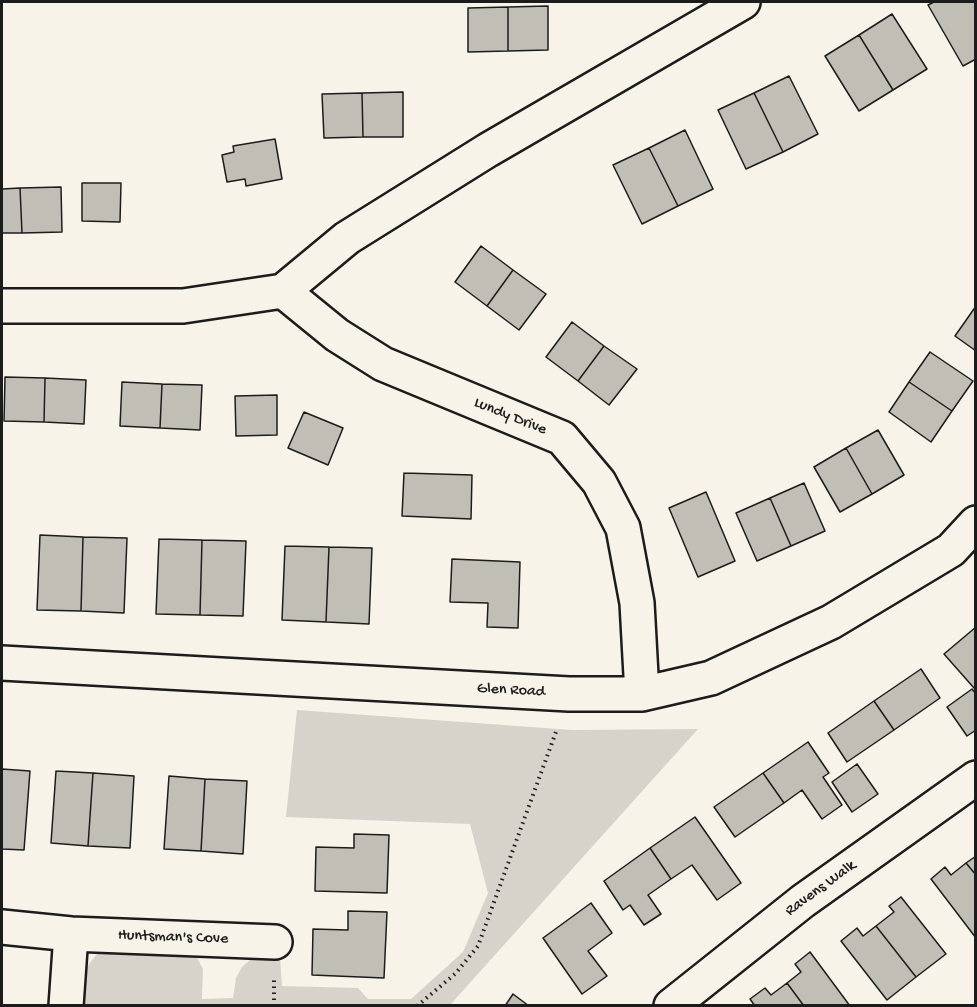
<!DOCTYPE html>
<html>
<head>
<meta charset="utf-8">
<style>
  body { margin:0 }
  #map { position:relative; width:977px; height:1007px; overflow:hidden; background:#f7f3e8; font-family:"Gochi Hand",sans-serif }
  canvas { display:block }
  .frame { position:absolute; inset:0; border:3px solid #1c1c1c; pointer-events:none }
</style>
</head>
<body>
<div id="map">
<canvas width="977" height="1007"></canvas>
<div class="frame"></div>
</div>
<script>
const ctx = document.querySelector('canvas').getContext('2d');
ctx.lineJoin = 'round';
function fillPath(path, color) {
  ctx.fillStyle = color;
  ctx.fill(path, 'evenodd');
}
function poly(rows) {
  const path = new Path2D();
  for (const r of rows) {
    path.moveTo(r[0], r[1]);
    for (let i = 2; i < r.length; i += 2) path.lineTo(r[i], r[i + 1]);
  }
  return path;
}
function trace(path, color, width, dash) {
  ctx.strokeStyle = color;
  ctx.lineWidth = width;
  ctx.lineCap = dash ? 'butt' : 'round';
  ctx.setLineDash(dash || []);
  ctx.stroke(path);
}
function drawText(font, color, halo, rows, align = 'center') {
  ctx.font = font + ' "Gochi Hand",sans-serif';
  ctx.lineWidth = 5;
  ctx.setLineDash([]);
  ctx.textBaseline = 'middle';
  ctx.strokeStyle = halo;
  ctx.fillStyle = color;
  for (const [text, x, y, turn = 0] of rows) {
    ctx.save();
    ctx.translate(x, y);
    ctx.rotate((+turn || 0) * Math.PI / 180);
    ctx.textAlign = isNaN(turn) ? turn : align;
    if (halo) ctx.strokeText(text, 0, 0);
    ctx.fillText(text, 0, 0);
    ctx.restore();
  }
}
fillPath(poly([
  [297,710,572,730,698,729,450,1005,76,1006,78,983,89,964,97,954,113,950,187,951,196,956,203,969,202,999,233,998,236,978,242,967,250,960,260,957,280,957,282,986,358,988,368,999,411,999,463,952,488,893,470,824,286,817]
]), '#d7d3cb');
const building = poly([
  [934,2,976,2,976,59,963,66,928,5,934,2],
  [548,6,548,50,508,51,508,7,548,6],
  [508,7,508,51,468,52,468,8,508,7],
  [892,14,927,69,893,90,859,35,892,14],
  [859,35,893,90,859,111,825,56,859,35],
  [789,76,818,134,783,152,754,93,789,76],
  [403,92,403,137,363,137,362,93,403,92],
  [362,93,363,137,324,138,322,94,362,93],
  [754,93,783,152,746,169,718,110,754,93],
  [685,130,713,189,678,206,649,148,685,130],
  [275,139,282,179,246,186,245,179,227,182,222,155,234,152,233,146,275,139],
  [649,148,678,206,642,224,613,165,649,148],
  [82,183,121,183,120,222,82,221,82,183],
  [61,187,62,232,22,233,20,188,61,187],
  [20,188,22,233,2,233,2,189,20,188],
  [481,246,513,270,487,306,455,282,481,246],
  [513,270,546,294,519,330,487,306,513,270],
  [976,306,976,351,955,336,976,306],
  [572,322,604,346,578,381,546,357,572,322],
  [604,346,637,369,609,405,578,381,604,346],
  [930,352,973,381,952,411,909,382,930,352],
  [5,377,45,378,44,422,4,421,5,377],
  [45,378,86,380,84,424,44,422,45,378],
  [122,382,162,384,160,428,120,426,122,382],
  [909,382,952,411,931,442,889,412,909,382],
  [162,384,202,385,200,430,160,428,162,384],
  [277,395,277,435,236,436,235,396,277,395],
  [304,412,343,428,328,465,288,448,304,412],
  [878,430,904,475,872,494,846,448,878,430],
  [846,448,872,494,840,512,814,467,846,448],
  [404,473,472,475,471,519,402,516,404,473],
  [804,483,825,531,791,546,770,498,804,483],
  [706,492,735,561,698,577,669,508,706,492],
  [770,498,791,546,757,561,736,513,770,498],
  [40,535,83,537,81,611,37,610,40,535],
  [83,537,127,538,124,613,81,611,83,537],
  [159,539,202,540,200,615,156,614,159,539],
  [202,540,246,541,243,616,200,615,202,540],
  [285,546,329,547,326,622,282,620,285,546],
  [329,547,372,548,369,624,326,622,329,547],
  [452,559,520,562,518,628,487,627,488,603,450,602,452,559],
  [976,627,976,686,974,688,944,654,976,627],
  [921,669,940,698,894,730,874,701,921,669],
  [972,689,976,694,976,730,967,736,947,707,972,689],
  [874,701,894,730,847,762,828,733,874,701],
  [808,742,829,773,823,777,842,805,822,819,802,790,784,803,763,773,808,742],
  [857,764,878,794,852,812,832,782,857,764],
  [2,769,30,771,24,850,2,849,2,769],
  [56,771,93,773,88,846,51,843,56,771],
  [93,773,134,776,130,848,88,846,93,773],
  [763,773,784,803,735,837,714,807,763,773],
  [169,776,205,779,201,851,164,849,169,776],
  [205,779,247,781,243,854,201,851,205,779],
  [695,817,741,883,717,900,692,865,671,879,650,848,695,817],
  [354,834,389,835,387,893,315,891,316,847,354,848,354,834],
  [650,848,671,879,648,895,661,914,644,925,630,905,623,910,604,881,650,848],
  [976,856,976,875,966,863,976,856],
  [966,863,976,875,976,938,931,879,945,867,951,875,966,863],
  [901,897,946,954,916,977,876,926,894,912,889,906,901,897],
  [591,903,612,933,588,951,607,976,582,994,543,938,591,903],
  [348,911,387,912,384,978,312,975,313,929,348,930,348,911],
  [876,926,916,977,887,1000,841,941,857,928,863,936,876,926],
  [810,952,850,1006,804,1006,787,983,801,972,795,964,810,952],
  [787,983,804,1006,755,1006,750,999,765,988,771,995,787,983],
  [513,994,529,1006,505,1006,513,994]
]);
fillPath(building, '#c0beb5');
trace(building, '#1c1c1c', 1.5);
const minor = poly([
  [283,291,337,335,383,364,562,438,599,482,623,528,637,603,642,694],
  [2,306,183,306,283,291,347,238,488,150,743,2],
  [2,663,569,694,642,694,711,678,831,622,951,550,976,523],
  [2,927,71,934,275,942],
  [66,1006,71,934],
  [671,1006,803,901,976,778]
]);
trace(minor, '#1c1c1c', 38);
trace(poly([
  [274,1006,274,976],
  [417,1006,455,974,478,946,557,729]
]), '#1c1c1c', 4, [1.5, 4.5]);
trace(minor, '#f7f3e8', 33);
drawText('16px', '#1c1c1c', '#f7f3e8', [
  ["Lundy Drive",510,417,22],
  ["Glen Road",511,691,3],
  ["Ravens Walk",821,889,-36],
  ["Huntsman's Cove",173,938,2]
]);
</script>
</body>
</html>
